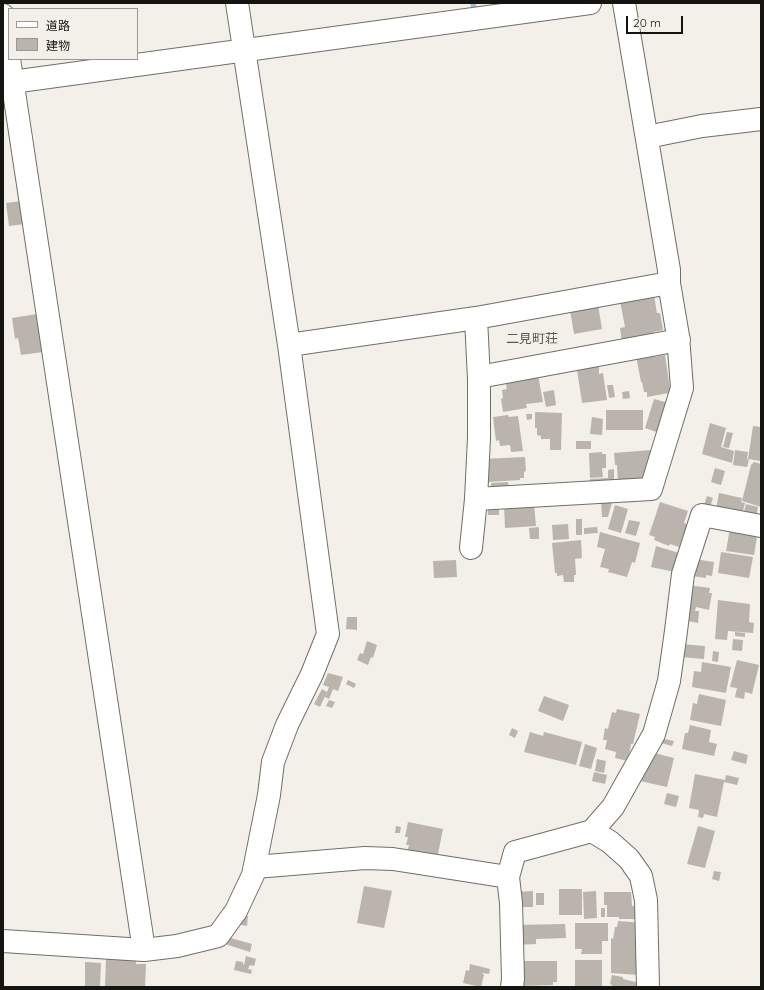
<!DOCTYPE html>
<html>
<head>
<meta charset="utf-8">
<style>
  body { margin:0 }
  #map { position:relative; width:764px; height:990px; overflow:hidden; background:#f2f0e8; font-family:Quicksand,"Noto Sans JP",sans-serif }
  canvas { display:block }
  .frame { position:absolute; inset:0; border:4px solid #141411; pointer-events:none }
  .legend { position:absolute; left:8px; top:8px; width:130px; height:52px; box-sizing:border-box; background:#f2f0e8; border:1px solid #999892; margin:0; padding:5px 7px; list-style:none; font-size:12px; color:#141411 }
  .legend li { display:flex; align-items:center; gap:8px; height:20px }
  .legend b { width:20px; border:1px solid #999892 }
  .scale { position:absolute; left:626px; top:16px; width:57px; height:18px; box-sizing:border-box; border:2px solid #141411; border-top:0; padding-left:5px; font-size:12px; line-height:14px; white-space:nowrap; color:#141411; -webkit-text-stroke:3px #f2f0e8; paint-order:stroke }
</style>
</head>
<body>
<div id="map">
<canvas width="764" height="990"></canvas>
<div class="frame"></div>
<ul class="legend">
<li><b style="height:5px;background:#fff"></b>道路</li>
<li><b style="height:11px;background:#bab4ad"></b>建物</li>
</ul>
<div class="scale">20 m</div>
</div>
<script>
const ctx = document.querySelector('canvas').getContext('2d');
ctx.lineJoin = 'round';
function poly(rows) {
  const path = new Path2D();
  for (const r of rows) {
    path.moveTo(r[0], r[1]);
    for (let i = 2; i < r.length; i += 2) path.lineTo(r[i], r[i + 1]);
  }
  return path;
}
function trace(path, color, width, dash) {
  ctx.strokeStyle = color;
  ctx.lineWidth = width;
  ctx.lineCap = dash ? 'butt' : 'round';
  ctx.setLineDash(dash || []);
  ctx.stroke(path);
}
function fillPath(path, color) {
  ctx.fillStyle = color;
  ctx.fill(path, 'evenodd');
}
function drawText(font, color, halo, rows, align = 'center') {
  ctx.font = font + ' Quicksand,"Noto Sans JP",sans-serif';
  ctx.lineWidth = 3.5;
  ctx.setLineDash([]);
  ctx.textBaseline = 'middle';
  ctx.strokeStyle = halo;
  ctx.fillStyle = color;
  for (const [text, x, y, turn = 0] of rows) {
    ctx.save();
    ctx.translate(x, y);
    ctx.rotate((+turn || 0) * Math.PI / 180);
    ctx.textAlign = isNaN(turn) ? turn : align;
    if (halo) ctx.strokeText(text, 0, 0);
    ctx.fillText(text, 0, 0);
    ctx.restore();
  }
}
trace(poly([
  [473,3,475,14]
]), '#a3bbe1', 5.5);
fillPath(poly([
  [22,201,25,224,9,226,6,203],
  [654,295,657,313,660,313,663,330,653,332,653,337,622,343,620,328,625,327,620,301],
  [598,305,602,329,574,334,570,310],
  [37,314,43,352,21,355,18,338,15,339,12,318],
  [654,353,655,357,665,355,670,389,669,389,669,393,647,397,647,392,644,392,642,382,641,382,636,356],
  [599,366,599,374,603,373,607,400,582,403,577,370],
  [538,375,543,402,526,404,527,408,503,412,501,399,503,398,502,390,507,389,505,380],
  [607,385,613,385,615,397,609,398],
  [554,390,556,405,546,407,543,392],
  [629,391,630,398,623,399,622,392],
  [654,399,669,403,659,433,645,428],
  [606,410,643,410,643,430,606,430],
  [535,412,562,413,561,450,550,450,550,439,541,439,541,436,537,435,537,428,535,428],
  [526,414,532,414,532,419,527,420],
  [508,415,509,417,518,416,523,451,511,452,510,445,500,446,499,440,496,441,493,417],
  [592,417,603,419,602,435,590,434],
  [710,423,726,428,721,447,734,451,732,463,702,454],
  [753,426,761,427,761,461,748,459],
  [727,432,733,433,729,448,723,447],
  [576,441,591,441,591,449,576,449],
  [651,450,651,464,644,483,618,485,617,465,615,465,614,453],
  [735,450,748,452,747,459,749,460,747,467,733,465],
  [602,452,602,454,606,454,606,468,602,468,603,477,590,478,589,453],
  [525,457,526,471,524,472,524,478,520,478,520,480,488,482,483,459],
  [754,462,761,464,761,507,742,501,751,465],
  [715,468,725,471,721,485,711,482],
  [614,469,614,485,590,486,590,479,608,478,608,470],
  [508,482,509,487,491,488,491,483],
  [719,493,742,498,741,502,745,503,742,515,716,509],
  [707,496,713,498,710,507,704,505],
  [613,499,608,517,602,517,601,500],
  [660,502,688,511,684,523,687,524,679,547,670,544,669,546,654,540,655,537,649,535],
  [534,504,536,526,505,528,504,505],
  [746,504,758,507,756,518,743,515],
  [615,505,628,509,621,533,608,529],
  [488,506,499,506,499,515,488,515],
  [576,519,582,519,582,535,576,535],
  [629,520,640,522,636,536,625,533],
  [568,524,569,539,553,540,552,525],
  [539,527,539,539,530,539,529,528],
  [597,527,598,533,584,534,584,528],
  [730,528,761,532,761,538,757,537,754,555,726,551],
  [600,532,640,543,635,563,632,562,627,577,608,572,609,569,600,567,605,549,597,547],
  [581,540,582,558,575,559,576,575,574,575,574,582,564,582,563,575,557,576,557,573,555,573,552,543],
  [656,546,679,553,675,572,651,567],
  [721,552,753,557,749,578,718,573],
  [694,559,714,562,712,576,706,575,706,578,692,576],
  [456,560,457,577,434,578,433,561],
  [688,585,710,588,709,593,712,593,709,610,696,607,695,611,699,611,698,623,683,620],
  [718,600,750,604,749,622,754,623,753,633,728,631,727,640,715,639],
  [347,617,357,617,357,630,346,629],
  [735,632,745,633,745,637,735,636],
  [733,639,743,640,742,651,732,650],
  [367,641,377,645,373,658,371,657,368,665,357,660,360,653,363,654],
  [682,644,705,646,704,659,681,657],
  [713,651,719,652,718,662,712,661],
  [737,660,759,665,752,694,745,692,744,699,735,697,737,688,730,687],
  [702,662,731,667,726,693,692,687,694,671,701,672],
  [328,673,343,677,338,691,333,689,329,699,325,697,329,687,323,685],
  [348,680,356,684,354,688,346,684],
  [322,689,327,692,320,707,314,704],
  [699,694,726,700,721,726,690,720,693,703,697,704],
  [544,696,569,705,563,721,538,711],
  [329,700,335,702,332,708,326,706],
  [617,709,640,714,633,744,631,744,628,761,615,758,616,752,605,749,607,740,603,740,605,728,608,729,612,712,616,713],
  [690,725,711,730,709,742,717,744,714,756,682,749,685,733,688,733],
  [512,728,518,731,515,738,509,735],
  [530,732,543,736,544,732,582,742,576,765,524,752],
  [659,738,674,741,672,746,658,742],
  [585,744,597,748,591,769,579,766],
  [734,751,748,755,746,764,731,760],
  [650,752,674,758,667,787,640,781],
  [597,759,606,761,604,773,595,771],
  [594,772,607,775,605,784,592,781],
  [695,774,725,780,726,775,739,778,737,785,724,782,717,817,704,814,703,818,698,817,699,810,689,808],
  [667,793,679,796,676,807,664,804],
  [408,822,443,829,437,859,407,853,409,845,406,845,408,837,405,837],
  [396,826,401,827,400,833,395,833],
  [698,826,715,831,705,868,687,864],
  [714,871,721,872,719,881,712,879],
  [364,886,392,891,384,928,357,923],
  [559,889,582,889,582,915,559,915],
  [533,891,533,907,514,907,514,892],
  [596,891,597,918,584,919,583,892],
  [604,892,631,892,632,906,640,906,640,919,619,919,619,917,607,917,607,905,604,905],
  [536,893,544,893,544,905,536,905],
  [601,908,605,908,605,917,601,917],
  [237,915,248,916,247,926,236,924],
  [618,921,643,923,637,945,636,956,641,956,639,975,611,973,611,938,613,939,615,927,617,927],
  [575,923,608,923,608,941,602,941,602,954,581,954,582,949,575,949],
  [565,924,566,938,536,939,536,944,515,945,515,925],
  [227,937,252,944,250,952,225,944],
  [246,956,256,959,254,966,250,965,248,969,252,970,251,974,234,970,236,961,243,962,243,964,244,965],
  [106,959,136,960,136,964,146,964,145,987,105,987],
  [575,960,602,960,602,987,575,987],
  [520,961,557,961,557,982,553,982,553,985,520,986],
  [85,962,101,963,100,987,85,987],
  [470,964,490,969,489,974,482,973,484,975,481,987,463,983,466,970,469,971],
  [612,975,623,977,623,979,640,983,639,987,612,987,612,985,610,984]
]), '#bab4ad');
const minor = poly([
  [3,15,9,58],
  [9,59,144,950],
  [12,82,590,3],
  [647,137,702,126,761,119],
  [289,345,476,318,669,283,669,270,624,3],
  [479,377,679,340],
  [476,499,651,489,682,388,678,336,669,283],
  [471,548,476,499,479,438,479,379,476,318],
  [592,831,610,842,629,859,641,876,646,900,648,987],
  [255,867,365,858,393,859,508,877],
  [3,941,144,950,177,946,218,936,236,911,253,875,269,795,273,762,287,725,312,674,328,634,289,345,237,3],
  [512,987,513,979,511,903,508,877,515,852,592,831,613,807,654,734,669,681,676,631,683,574,702,515,761,526]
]);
trace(minor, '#706f67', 24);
trace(minor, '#fff', 22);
drawText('13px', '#595850', '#f2f0e8', [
  ["二見町荘",532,339]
]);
</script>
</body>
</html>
